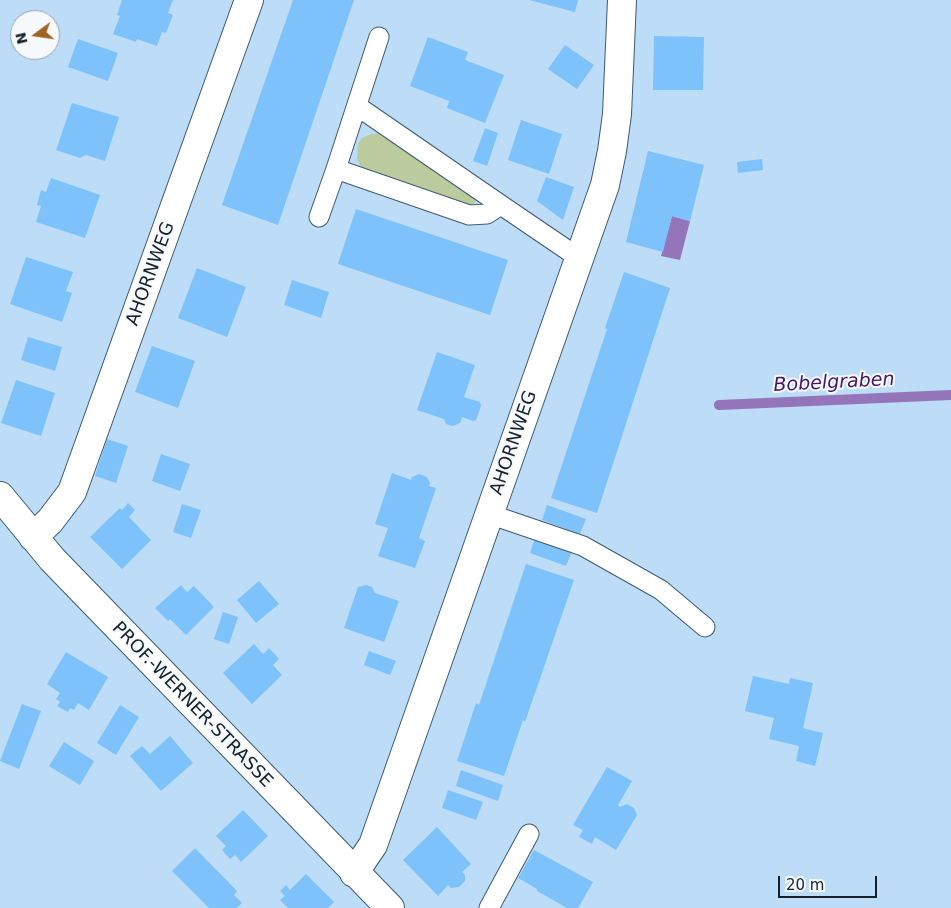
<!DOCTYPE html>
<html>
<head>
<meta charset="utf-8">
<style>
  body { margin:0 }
  #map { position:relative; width:951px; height:908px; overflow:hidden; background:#bddcf7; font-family:"DejaVu Sans",sans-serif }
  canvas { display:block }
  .north { position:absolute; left:10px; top:10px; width:50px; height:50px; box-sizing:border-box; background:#f6f9fc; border:1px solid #9ca2a8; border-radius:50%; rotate:256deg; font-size:14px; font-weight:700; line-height:20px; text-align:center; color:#15202a }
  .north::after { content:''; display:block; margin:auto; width:18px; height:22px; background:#9e6423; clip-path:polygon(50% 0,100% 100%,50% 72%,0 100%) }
  .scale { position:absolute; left:778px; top:876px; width:99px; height:22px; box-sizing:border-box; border:2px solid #15202a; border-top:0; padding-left:6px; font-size:15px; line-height:18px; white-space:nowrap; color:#15202a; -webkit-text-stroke:4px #f6f9fc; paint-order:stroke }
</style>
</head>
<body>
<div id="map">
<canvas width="951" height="908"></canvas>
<div class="north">N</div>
<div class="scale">20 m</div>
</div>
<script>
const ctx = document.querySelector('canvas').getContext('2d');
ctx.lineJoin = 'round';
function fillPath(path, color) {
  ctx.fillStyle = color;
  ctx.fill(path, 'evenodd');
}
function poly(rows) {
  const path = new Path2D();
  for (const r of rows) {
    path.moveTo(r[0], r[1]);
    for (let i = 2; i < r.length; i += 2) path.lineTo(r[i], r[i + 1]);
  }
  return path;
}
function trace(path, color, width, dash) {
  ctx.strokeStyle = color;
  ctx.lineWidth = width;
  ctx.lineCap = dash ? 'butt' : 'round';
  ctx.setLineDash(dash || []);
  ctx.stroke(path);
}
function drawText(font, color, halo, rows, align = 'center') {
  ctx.font = font + ' "DejaVu Sans",sans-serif';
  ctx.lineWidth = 4;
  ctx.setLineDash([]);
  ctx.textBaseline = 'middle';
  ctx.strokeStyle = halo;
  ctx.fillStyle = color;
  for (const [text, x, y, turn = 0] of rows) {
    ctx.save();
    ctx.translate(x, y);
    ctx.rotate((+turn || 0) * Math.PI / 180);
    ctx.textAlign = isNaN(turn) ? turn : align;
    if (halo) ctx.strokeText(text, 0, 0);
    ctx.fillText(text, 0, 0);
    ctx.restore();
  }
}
fillPath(poly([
  [380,133,474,196,476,200,475,203,470,205,422,190,361,167,357,159,358,144,362,138,371,134]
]), '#bbcb9d');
fillPath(poly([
  [672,216,690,221,680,260,661,256]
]), '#9475ba');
trace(poly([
  [719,405,951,395]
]), '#9475ba', 10);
fillPath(poly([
  [122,0,173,0,168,13,173,15,166,33,162,32,157,46,137,39,136,42,113,34,120,16,117,15],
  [293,0,354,0,278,225,222,205],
  [529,0,578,0,575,12],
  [654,36,704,37,703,90,653,90],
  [428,37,468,52,465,60,504,75,485,123,447,108,449,101,410,86],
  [78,39,118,53,108,81,68,67],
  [565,45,594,65,577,89,548,69],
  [72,103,119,117,105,161,86,155,80,158,56,150],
  [521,120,562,134,549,174,508,160],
  [485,128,498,133,487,166,473,161],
  [648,151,704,165,690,221,672,216,663,252,626,242],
  [762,159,763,170,738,173,737,162],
  [546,177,574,187,563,220,537,201],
  [51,178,100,195,85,238,36,222,41,206,37,205,41,190,46,192],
  [356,209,508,260,490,315,338,264],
  [26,257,73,272,66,291,72,293,62,322,10,304],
  [197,268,246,287,227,337,178,318],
  [624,272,670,288,597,513,551,498,607,329,605,328],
  [292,280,329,292,321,318,284,305],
  [28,337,62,347,55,371,21,360],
  [152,346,195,361,178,408,135,392],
  [437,352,475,365,464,397,480,402,481,406,476,420,473,421,462,417,460,423,453,426,446,424,444,419,417,410],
  [16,380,55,393,41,436,1,423],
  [107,439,128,446,116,483,95,476],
  [161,454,190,464,180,491,152,481],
  [392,473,411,480,412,477,419,474,427,477,430,483,429,486,436,488,419,538,425,541,415,568,378,556,388,528,375,524],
  [128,503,135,510,129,517,151,540,122,569,90,537,120,508,122,510],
  [182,504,201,510,191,538,173,532],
  [547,505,586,519,580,534,542,520],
  [535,538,572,551,566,566,530,553],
  [526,564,574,580,525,722,523,720,504,776,457,761,476,703,479,705],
  [259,581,279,604,256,623,237,600],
  [181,585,187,592,194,586,214,607,186,635,170,619,168,621,155,608],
  [366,585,372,587,375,593,399,601,384,642,344,628,358,587],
  [223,612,238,617,229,644,214,639],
  [254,644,263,654,269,648,279,659,273,665,282,675,252,704,223,673],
  [369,651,396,661,390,675,364,665],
  [66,652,108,677,89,710,78,703,74,710,70,708,68,712,57,706,60,702,56,699,60,693,47,684],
  [753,676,789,684,790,678,813,683,803,728,823,733,815,766,796,761,799,746,769,739,774,718,745,711],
  [22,704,41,711,19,769,0,761],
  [120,705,139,717,116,755,97,743],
  [170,736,193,763,161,791,130,756,142,746,150,754],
  [64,742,94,761,80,785,49,766],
  [607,767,632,781,618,805,620,807,627,804,634,808,637,815,616,850,595,837,592,844,579,837,583,830,573,825],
  [461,770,503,785,498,801,456,786],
  [448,790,483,802,476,820,442,808],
  [243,810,268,836,241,862,235,855,230,859,222,850,226,846,216,836],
  [437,827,471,864,462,872,465,875,465,881,459,887,451,888,448,885,438,896,403,860],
  [195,848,237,891,234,895,242,903,237,908,209,908,172,871],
  [534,850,593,882,578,908,567,908,537,891,537,889,518,878],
  [306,874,334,902,328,908,288,908,280,900,285,896,280,891,286,885,290,890]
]), '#7dc2fa');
const lane = poly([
  [336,169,469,215,487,214,501,205,357,106],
  [501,205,579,258],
  [319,217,336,169,379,37],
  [489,514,583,546,661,590,705,627],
  [489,908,529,834]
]);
const street = poly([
  [0,496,52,559,390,908],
  [33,537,50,521,72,492,249,0],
  [354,873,373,845,605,185,612,151,617,114,622,0]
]);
trace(lane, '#3e5a71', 21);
trace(street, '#3e5a71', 30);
trace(lane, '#fff', 19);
trace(street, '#fff', 28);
drawText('18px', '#15202a', '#f6f9fc', [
  ["AHORNWEG",151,274,-70],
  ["AHORNWEG",514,443,-71],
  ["PROF.-WERNER-STRASSE",192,705,46]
]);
drawText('italic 19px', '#421568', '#f6f9fc', [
  ["Bobelgraben",834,383,-3]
]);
</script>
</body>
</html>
